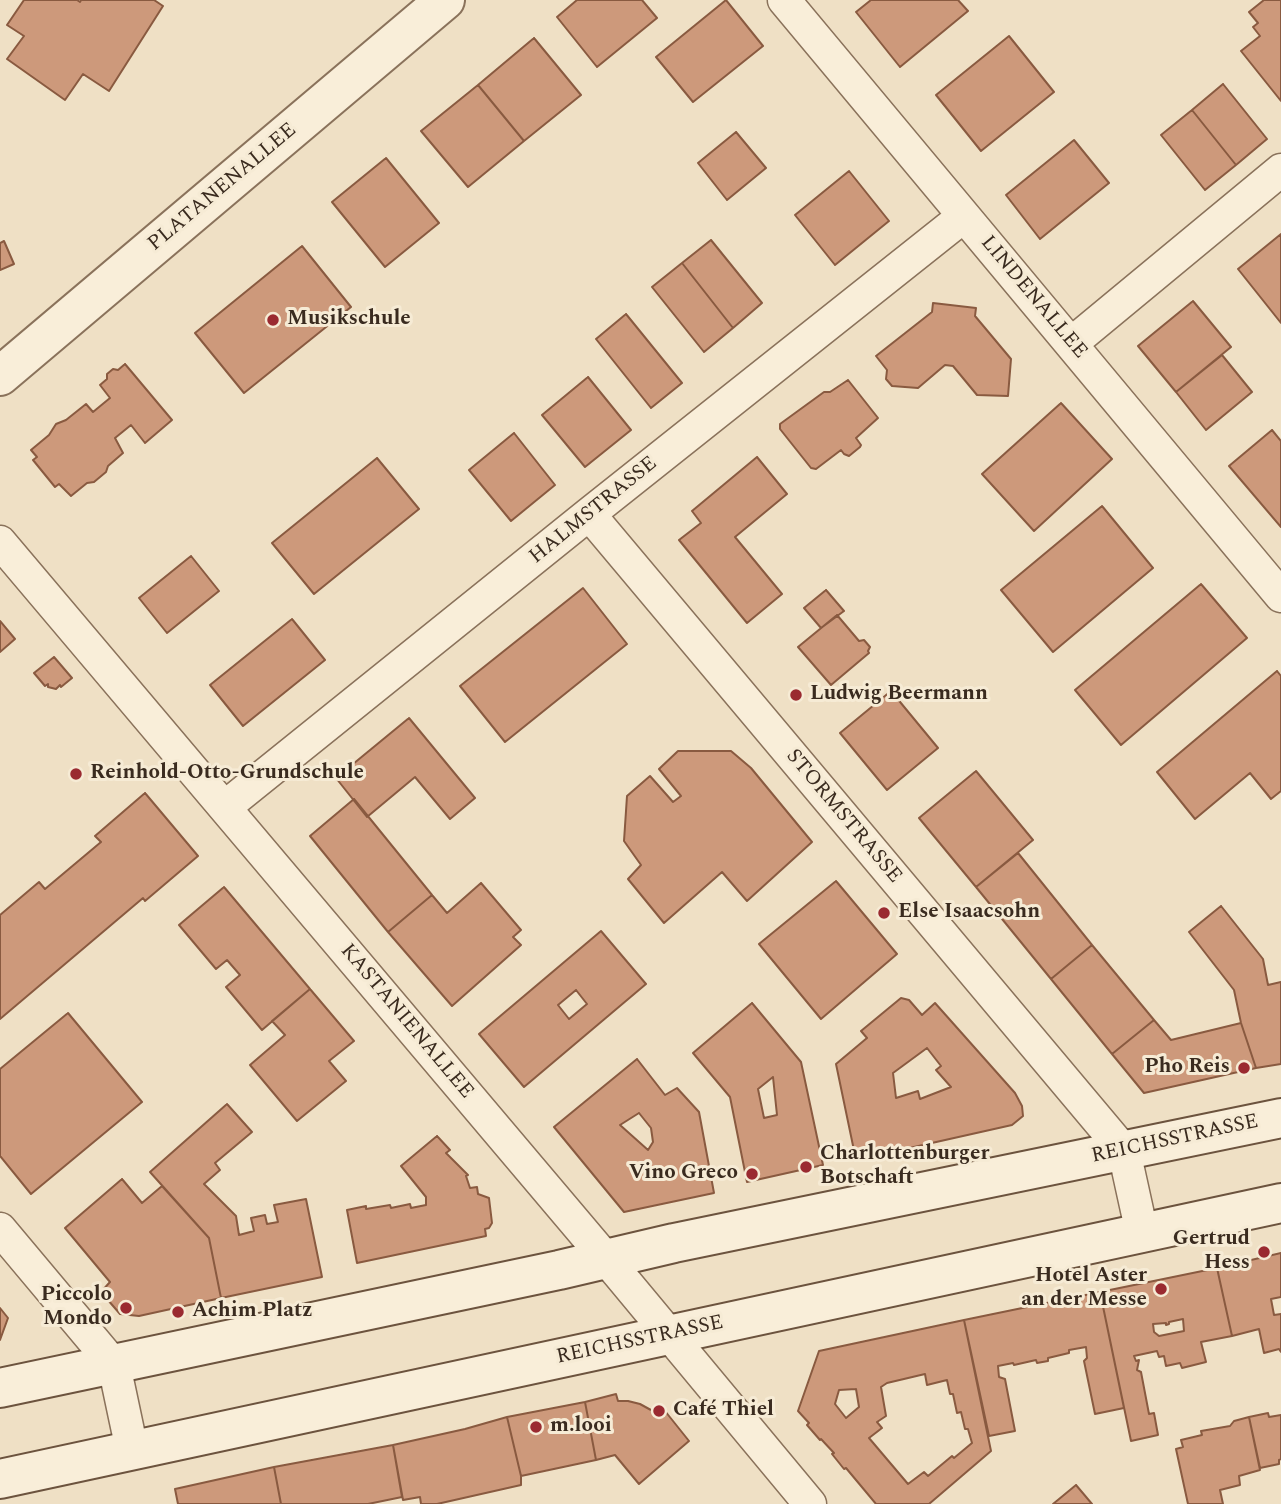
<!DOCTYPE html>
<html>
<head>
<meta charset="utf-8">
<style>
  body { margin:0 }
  canvas { display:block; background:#efe0c5 }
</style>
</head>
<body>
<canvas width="1281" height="1504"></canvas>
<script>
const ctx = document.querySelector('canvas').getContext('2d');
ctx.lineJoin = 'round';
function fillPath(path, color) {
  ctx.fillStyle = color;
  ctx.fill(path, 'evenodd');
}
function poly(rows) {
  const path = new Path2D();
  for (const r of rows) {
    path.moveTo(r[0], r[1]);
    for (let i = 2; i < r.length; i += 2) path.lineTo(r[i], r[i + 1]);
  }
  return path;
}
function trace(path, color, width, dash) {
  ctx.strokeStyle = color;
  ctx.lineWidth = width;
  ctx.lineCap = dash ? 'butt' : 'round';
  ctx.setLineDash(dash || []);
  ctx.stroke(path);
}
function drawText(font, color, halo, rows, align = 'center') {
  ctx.font = font + ' Spectral,serif';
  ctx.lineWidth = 6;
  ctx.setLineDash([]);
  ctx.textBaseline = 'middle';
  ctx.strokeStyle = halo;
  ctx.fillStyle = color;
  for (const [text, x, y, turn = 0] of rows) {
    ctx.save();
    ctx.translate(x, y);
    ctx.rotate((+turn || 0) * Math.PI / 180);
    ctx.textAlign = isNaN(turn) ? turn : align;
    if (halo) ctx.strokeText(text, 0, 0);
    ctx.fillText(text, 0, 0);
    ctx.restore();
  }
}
const building = poly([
  [24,0,77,0,80,2,81,0,154,0,163,6,109,91,83,74,65,100,7,59,24,36,7,25,24,0],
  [577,0,642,0,657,18,597,67,557,17,577,0],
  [726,0,763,46,693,102,656,57,726,0],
  [871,0,958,0,968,11,900,67,856,12,871,0],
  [1264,0,1281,0,1281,101,1241,51,1260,36,1253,27,1258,23,1249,12,1264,0],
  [1009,36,1054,92,981,151,936,95,1009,36],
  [534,38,581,95,524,141,478,85,534,38],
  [1223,84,1267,139,1236,165,1192,110,1223,84],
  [478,85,524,141,468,187,421,131,478,85],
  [1192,110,1236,165,1205,190,1161,135,1192,110],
  [736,132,766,168,727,200,698,163,736,132],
  [1074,140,1109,183,1040,239,1006,195,1074,140],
  [386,158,439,223,385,267,332,202,386,158],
  [849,171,889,221,835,265,795,215,849,171],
  [1281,234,1281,323,1238,269,1281,234],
  [711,240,762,303,733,328,682,263,711,240],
  [4,241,14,264,0,270,0,243,4,241],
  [302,246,351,307,244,393,195,333,302,246],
  [682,263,733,328,704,352,652,287,682,263],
  [1193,301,1231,347,1176,392,1138,346,1193,301],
  [933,303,976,308,975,316,1011,359,1008,396,977,395,953,366,945,365,918,388,892,386,886,379,887,370,876,356,932,312,933,303],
  [626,314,682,383,651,408,596,339,626,314],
  [1222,355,1252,392,1206,430,1176,392,1222,355],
  [125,364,172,420,145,443,131,425,115,438,123,453,108,466,106,472,94,482,87,483,71,496,59,484,55,487,33,460,37,457,31,450,49,435,56,424,66,420,86,404,93,412,110,398,100,385,107,379,107,374,113,369,118,370,125,364],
  [588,377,631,430,585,467,542,415,588,377],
  [848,380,878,418,856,438,861,445,860,447,849,456,844,454,841,450,816,469,811,468,780,429,780,424,824,392,830,392,848,380],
  [1061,403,1112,459,1034,531,982,474,1061,403],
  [1272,430,1281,441,1281,527,1229,466,1272,430],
  [514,433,555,485,511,521,469,470,514,433],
  [757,457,787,494,735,537,782,594,747,623,679,540,701,523,692,511,757,457],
  [377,458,419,509,314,594,272,543,377,458],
  [1102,506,1153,568,1053,652,1001,590,1102,506],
  [191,556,219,591,167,633,139,598,191,556],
  [1201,584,1247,638,1121,745,1075,690,1201,584],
  [583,588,627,644,505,742,460,686,583,588],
  [826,590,844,611,821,628,804,608,826,590],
  [837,615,859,641,864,640,870,647,868,651,869,653,831,685,798,647,837,615],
  [292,619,325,660,243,726,210,685,292,619],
  [0,621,15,639,0,652,0,621],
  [54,657,72,678,61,687,60,685,56,689,48,687,48,684,45,686,34,673,54,657],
  [1277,671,1281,676,1281,791,1271,799,1250,773,1195,819,1157,772,1277,671],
  [891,691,938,748,887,790,840,733,891,691],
  [409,718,475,798,450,819,415,777,367,817,336,778,409,718],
  [678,751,731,751,751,768,812,842,747,901,722,872,664,923,628,879,641,865,624,841,627,796,650,776,673,802,681,796,659,769,678,751],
  [976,771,1033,840,976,887,919,818,976,771],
  [145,793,198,856,145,901,143,898,0,1019,0,915,39,882,45,889,101,842,95,836,145,793],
  [354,799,432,895,388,932,310,836,354,799],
  [1018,853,1092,945,1051,979,976,887,1018,853],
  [836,881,897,954,821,1019,759,944,836,881],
  [481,883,521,930,513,937,521,945,452,1006,388,932,432,895,447,913,481,883],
  [224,887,310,989,262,1030,226,987,240,975,227,960,216,969,179,925,224,887],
  [1221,906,1263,959,1268,985,1281,982,1281,1064,1256,1068,1241,1023,1234,990,1189,932,1221,906],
  [601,931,646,984,524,1087,479,1034,601,931],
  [576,990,587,1004,569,1019,558,1005,576,990],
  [1092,945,1154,1020,1112,1054,1051,979,1092,945],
  [310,989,354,1041,329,1061,346,1081,297,1121,250,1065,285,1035,272,1021,310,989],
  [901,998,909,1000,922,1015,935,1003,1015,1093,1022,1106,1023,1116,1012,1125,856,1160,836,1064,867,1038,861,1031,901,998],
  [927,1048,941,1066,936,1070,951,1087,920,1099,918,1091,896,1098,893,1073,927,1048],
  [752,1003,801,1062,823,1165,747,1182,730,1097,693,1053,752,1003],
  [773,1077,777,1115,764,1118,758,1089,773,1077],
  [68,1013,142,1102,31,1194,0,1156,0,1069,68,1013],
  [1154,1020,1171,1040,1241,1023,1256,1068,1144,1093,1112,1054,1154,1020],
  [637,1059,665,1095,677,1088,699,1112,714,1193,624,1212,554,1127,637,1059],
  [639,1113,651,1128,653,1142,648,1150,620,1125,639,1113],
  [227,1104,252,1132,215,1163,220,1170,204,1184,236,1216,239,1235,254,1231,251,1218,265,1215,267,1224,278,1222,274,1205,306,1199,322,1277,221,1298,209,1238,150,1172,227,1104],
  [437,1136,450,1150,446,1153,468,1175,466,1176,470,1188,477,1187,478,1194,489,1198,492,1223,489,1228,485,1229,486,1236,357,1263,347,1210,366,1206,366,1209,390,1205,391,1208,410,1204,411,1208,426,1205,426,1197,401,1166,437,1136],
  [122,1179,142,1203,162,1186,209,1238,221,1298,139,1316,120,1314,101,1292,110,1282,65,1228,122,1179],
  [1281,1253,1281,1297,1271,1299,1274,1315,1281,1314,1281,1352,1279,1349,1264,1353,1259,1329,1232,1336,1217,1268,1281,1253],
  [1217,1268,1232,1336,1201,1342,1206,1362,1182,1368,1180,1363,1166,1366,1164,1356,1159,1357,1157,1351,1134,1356,1136,1361,1139,1360,1137,1370,1141,1372,1149,1414,1154,1413,1158,1435,1131,1441,1100,1292,1217,1268],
  [1183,1319,1184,1331,1159,1336,1154,1332,1153,1324,1166,1323,1166,1325,1169,1324,1169,1322,1183,1319],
  [1100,1292,1124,1408,1095,1414,1084,1361,1087,1358,1086,1347,1069,1350,1069,1353,1048,1358,1048,1361,1037,1363,1036,1360,1014,1365,1013,1363,998,1366,999,1377,1005,1379,1015,1431,989,1436,964,1320,1100,1292],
  [0,1308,8,1318,0,1340,0,1308],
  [964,1320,991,1451,929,1504,876,1504,846,1468,844,1469,832,1454,834,1453,821,1439,820,1440,807,1425,809,1423,798,1411,819,1351,964,1320],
  [925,1374,927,1385,947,1380,950,1394,953,1394,957,1413,961,1412,965,1429,968,1429,972,1443,954,1458,952,1456,928,1476,924,1472,908,1484,869,1438,882,1428,877,1422,886,1416,881,1387,887,1383,925,1374],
  [856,1389,859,1407,846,1418,835,1404,839,1390,856,1389],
  [616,1394,618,1401,628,1401,640,1404,660,1415,665,1411,689,1441,639,1484,615,1455,596,1460,585,1402,616,1394],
  [585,1402,596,1460,521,1476,507,1417,585,1402],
  [1268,1413,1269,1417,1281,1415,1281,1459,1279,1460,1279,1464,1260,1468,1249,1417,1268,1413],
  [507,1417,521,1476,521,1485,437,1504,421,1504,420,1497,403,1500,393,1445,465,1429,507,1417],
  [1249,1417,1260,1470,1239,1476,1240,1485,1220,1490,1223,1504,1188,1504,1176,1449,1183,1447,1181,1440,1202,1435,1201,1431,1230,1426,1234,1421,1249,1417],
  [393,1445,402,1497,368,1504,281,1504,274,1467,393,1445],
  [274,1467,281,1504,178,1504,175,1489,274,1467],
  [1076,1485,1092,1504,1053,1504,1076,1485]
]);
fillPath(building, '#cd997b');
trace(building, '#895a40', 2);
const minor = poly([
  [784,0,1281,596],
  [1072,343,1281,170],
  [589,514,1124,1151,1142,1233],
  [0,542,618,1273,810,1504],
  [225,807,589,514,964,216],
  [0,1229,114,1365,132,1450]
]);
const tertiary = poly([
  [0,376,445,0]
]);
const secondary = poly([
  [0,1388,559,1270,674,1243,1281,1118],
  [0,1479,1281,1203]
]);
trace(minor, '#8a725b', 35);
trace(tertiary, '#8a725b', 42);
trace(secondary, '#6c533e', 42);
trace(minor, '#f9eed9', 32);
trace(tertiary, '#f9eed9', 38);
trace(secondary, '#f9eed9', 38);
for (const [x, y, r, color] of [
  [273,320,7,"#9a2a30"],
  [796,695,7,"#9a2a30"],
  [76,774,7,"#9a2a30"],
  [884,913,7,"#9a2a30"],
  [1244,1068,7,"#9a2a30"],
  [806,1167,7,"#9a2a30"],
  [752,1174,7,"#9a2a30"],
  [1264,1252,7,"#9a2a30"],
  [1161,1289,7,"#9a2a30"],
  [126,1308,7,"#9a2a30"],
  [178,1312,7,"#9a2a30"],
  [659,1411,7,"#9a2a30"],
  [536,1427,7,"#9a2a30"]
]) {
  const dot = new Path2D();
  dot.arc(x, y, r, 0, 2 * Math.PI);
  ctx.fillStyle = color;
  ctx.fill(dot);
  trace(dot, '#f6ebd5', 2.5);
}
drawText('21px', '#3a2b1f', '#f6ebd5', [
  ["PLATANENALLEE",223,188,-40],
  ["LINDENALLEE",1033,298,50],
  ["HALMSTRASSE",594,511,-39],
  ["STORMSTRASSE",843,817,50],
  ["KASTANIENALLEE",406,1022,50],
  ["REICHSSTRASSE",1175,1140,-12],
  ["REICHSSTRASSE",640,1341,-12]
]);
drawText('bold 21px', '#3a2b1f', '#f6ebd5', [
  ["Musikschule",287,320],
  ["Ludwig Beermann",810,695],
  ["Reinhold-Otto-Grundschule",90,774],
  ["Else Isaacsohn",898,913],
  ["Pho Reis",1230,1068,"right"],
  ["Charlottenburger",820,1155],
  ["Botschaft",820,1179],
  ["Vino Greco",738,1174,"right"],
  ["Gertrud",1250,1240,"right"],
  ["Hess",1250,1264,"right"],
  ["Hotel Aster",1147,1277,"right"],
  ["an der Messe",1147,1301,"right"],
  ["Piccolo",112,1296,"right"],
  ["Mondo",112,1320,"right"],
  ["Achim Platz",192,1312],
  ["Café Thiel",673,1411],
  ["m.looi",550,1427]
], 'left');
</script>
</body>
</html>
